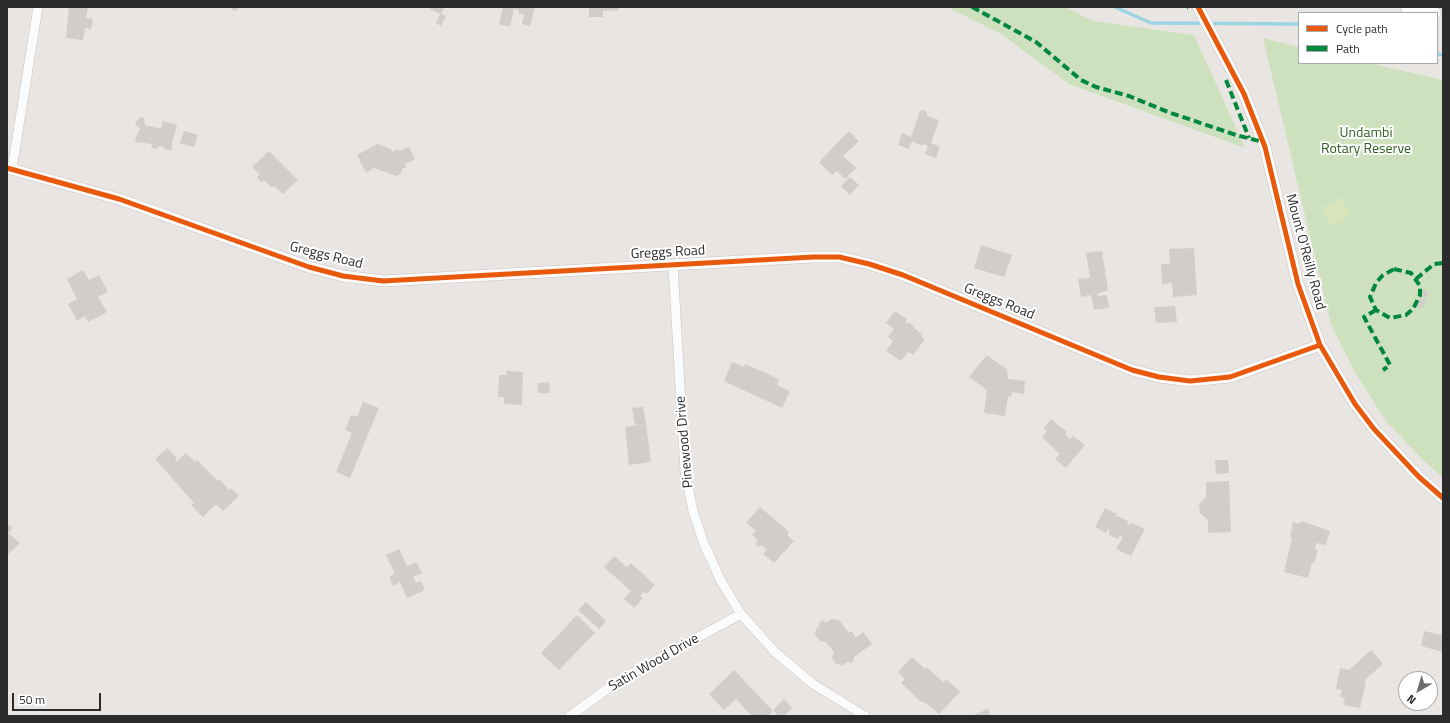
<!DOCTYPE html>
<html>
<head>
<meta charset="utf-8">
<style>
  body { margin:0 }
  #map { position:relative; width:1450px; height:723px; overflow:hidden; background:#e9e5e2; font-family:"Titillium Web",sans-serif }
  canvas { display:block }
  .frame { position:absolute; inset:0; border:8px solid #2b2b2b; pointer-events:none }
  .legend { position:absolute; left:1298px; top:12px; width:140px; height:52px; box-sizing:border-box; background:#fff; border:1px solid #aaa; margin:0; padding:5px 7px; list-style:none; font-size:12px; color:#2b2b2b }
  .legend li { display:flex; align-items:center; gap:8px; height:20px }
  .legend b { width:20px; border:1px solid #aaa }
  .north { position:absolute; left:1398px; top:671px; width:40px; height:40px; box-sizing:border-box; background:#fff; border:1px solid #aaa; border-radius:50%; rotate:218deg; font-size:11px; font-weight:700; line-height:16px; text-align:center; color:#2b2b2b }
  .north::after { content:''; display:block; margin:auto; width:14px; height:18px; background:#6e6c6b; clip-path:polygon(50% 0,100% 100%,50% 72%,0 100%) }
  .scale { position:absolute; left:12px; top:693px; width:89px; height:18px; box-sizing:border-box; border:2px solid #2b2b2b; border-top:0; padding-left:5px; font-size:12px; line-height:14px; white-space:nowrap; color:#2b2b2b; -webkit-text-stroke:3px #fff; paint-order:stroke }
</style>
</head>
<body>
<div id="map">
<canvas width="1450" height="723"></canvas>
<div class="frame"></div>
<ul class="legend">
<li><b style="height:5px;background:#e8590c"></b>Cycle path</li>
<li><b style="height:5px;background:#00873e"></b>Path</li>
</ul>
<div class="north">N</div>
<div class="scale">50 m</div>
</div>
<script>
const ctx = document.querySelector('canvas').getContext('2d');
ctx.lineJoin = 'round';
function fillPath(path, color) {
  ctx.fillStyle = color;
  ctx.fill(path, 'evenodd');
}
function poly(rows) {
  const path = new Path2D();
  for (const r of rows) {
    path.moveTo(r[0], r[1]);
    for (let i = 2; i < r.length; i += 2) path.lineTo(r[i], r[i + 1]);
  }
  return path;
}
function trace(path, color, width, dash) {
  ctx.strokeStyle = color;
  ctx.lineWidth = width;
  ctx.lineCap = dash ? 'butt' : 'round';
  ctx.setLineDash(dash || []);
  ctx.stroke(path);
}
function drawText(font, color, halo, rows, align = 'center') {
  ctx.font = font + ' "Titillium Web",sans-serif';
  ctx.lineWidth = 4;
  ctx.setLineDash([]);
  ctx.textBaseline = 'middle';
  ctx.strokeStyle = halo;
  ctx.fillStyle = color;
  for (const [text, x, y, turn = 0] of rows) {
    ctx.save();
    ctx.translate(x, y);
    ctx.rotate((+turn || 0) * Math.PI / 180);
    ctx.textAlign = isNaN(turn) ? turn : align;
    if (halo) ctx.strokeText(text, 0, 0);
    ctx.fillText(text, 0, 0);
    ctx.restore();
  }
}
fillPath(poly([
  [947,7,1065,7,1093,21,1194,35,1245,148,1069,84,1001,34],
  [1263,38,1299,47,1299,63,1369,63,1443,80,1443,478,1422,459,1386,421,1356,374,1331,325]
]), '#cee1be');
fillPath(poly([
  [1341,197,1351,215,1332,227,1322,208]
]), '#d7e4bc');
trace(poly([
  [1115,7,1151,23,1299,24],
  [1437,54,1443,55]
]), '#9cd4e4', 3.5);
fillPath(poly([
  [69,7,88,7,86,18,93,19,91,29,85,28,83,40,66,38],
  [231,7,240,7,236,11,232,10],
  [431,7,445,7,441,14,446,16,441,26,436,23,440,14,430,9],
  [503,7,535,7,530,26,522,24,524,15,518,13,519,10,514,9,510,27,499,24],
  [589,7,618,7,619,10,603,11,603,17,589,17],
  [923,110,927,112,927,116,939,120,931,143,940,147,936,158,925,154,928,146,923,144,922,146,912,141,909,149,898,145,902,133,911,137,920,111],
  [140,117,144,118,145,125,161,129,163,121,177,125,172,143,172,150,165,150,164,147,158,146,157,149,151,147,152,144,136,142,135,139,140,128,137,127,135,123],
  [184,131,198,135,194,147,180,143],
  [849,131,859,141,843,156,856,168,845,179,837,171,832,175,819,162],
  [377,144,391,149,392,152,398,149,399,151,409,147,415,159,405,164,407,167,402,169,401,174,396,176,374,168,366,173,357,155],
  [269,151,298,180,283,194,274,186,272,188,264,180,261,182,257,177,260,175,252,167],
  [850,177,859,185,850,195,841,186],
  [981,245,1012,255,1004,277,974,268],
  [1194,248,1197,295,1173,297,1172,283,1162,284,1161,264,1170,264,1169,249],
  [1102,251,1108,290,1097,294,1098,296,1107,295,1109,308,1094,310,1091,295,1081,297,1078,279,1090,278,1086,253],
  [83,270,89,280,99,275,108,292,98,297,107,312,88,322,85,316,77,321,68,304,77,299,67,279],
  [1422,289,1428,291,1426,298,1420,297],
  [1419,298,1425,300,1423,308,1417,307],
  [1175,306,1177,322,1156,323,1154,307],
  [895,311,907,319,905,322,907,324,908,322,914,326,913,327,922,334,921,336,925,339,913,355,908,352,901,361,886,351,893,341,888,337,894,329,886,323],
  [988,356,1007,369,1008,379,1025,381,1024,394,1012,392,1011,397,1008,396,1005,416,984,413,987,390,969,377,985,357],
  [732,362,744,367,745,364,779,379,777,385,790,391,782,408,724,381],
  [506,371,523,372,522,405,504,404,504,397,498,397,499,375,507,375],
  [549,382,550,393,538,393,537,383],
  [363,402,379,408,350,478,336,472,352,433,345,430,351,415,357,417],
  [643,407,646,424,635,425,632,408],
  [1051,419,1067,432,1065,434,1070,439,1073,436,1085,445,1066,468,1055,459,1060,454,1042,437,1047,431,1043,429],
  [646,424,651,462,629,465,625,427],
  [167,448,177,458,175,461,176,462,186,453,195,462,197,460,218,481,219,479,229,490,231,488,239,496,223,511,216,504,203,517,191,505,194,503,155,459],
  [1215,460,1228,460,1229,473,1216,474],
  [1229,481,1231,532,1208,533,1208,520,1200,513,1199,504,1206,497,1206,482],
  [760,507,786,529,789,533,787,535,794,541,774,563,763,554,767,550,761,545,759,547,755,544,758,541,752,535,756,530,746,523],
  [1105,508,1117,514,1115,517,1118,516,1128,521,1127,524,1130,525,1131,522,1145,529,1131,556,1116,549,1123,537,1119,536,1118,539,1109,535,1110,531,1108,529,1106,533,1095,527],
  [1301,521,1330,531,1326,545,1316,543,1315,550,1318,550,1314,564,1312,563,1308,578,1284,572,1292,538,1290,537,1293,522,1300,524],
  [7,523,13,528,8,533,20,543,7,555],
  [399,549,407,566,416,562,422,573,413,577,416,583,421,581,425,590,407,598,400,582,393,586,389,577,395,574,386,555],
  [614,556,627,567,631,563,655,585,646,594,644,592,640,596,643,598,634,608,624,599,631,591,604,567],
  [586,602,606,621,599,629,578,610],
  [577,615,595,633,559,670,541,653],
  [831,619,839,620,849,633,851,631,856,638,863,632,872,644,854,657,854,661,851,663,847,662,843,665,836,664,832,658,834,652,826,642,820,641,815,635,816,629,819,626,820,622,823,620,827,623],
  [1442,630,1443,652,1421,646,1424,631,1441,635],
  [1371,650,1383,664,1364,681,1366,681,1360,708,1343,705,1345,698,1340,697,1342,690,1336,689,1340,668,1349,670],
  [912,657,925,669,927,667,943,682,946,679,960,692,939,714,926,703,920,701,901,683,905,679,898,672],
  [734,670,773,711,768,716,752,716,736,699,724,710,709,694],
  [784,699,792,708,784,716,778,716,773,710],
  [988,709,991,716,971,716]
]), '#d0cdcb');
const minor = poly([
  [12,169,38,7],
  [673,265,685,472,693,511,704,544,721,581,741,614,775,652,813,684,865,716],
  [570,716,621,679,741,614]
]);
const tertiary = poly([
  [1198,7,1244,94,1265,147,1298,284,1320,345,1355,404,1374,429,1419,477,1443,498],
  [7,168,119,199,309,267,343,276,383,281,813,257,839,257,869,264,903,275,1132,370,1159,377,1190,381,1230,377,1320,345]
]);
const secondary = poly([
  [1407,7,1434,13]
]);
trace(minor, '#c5c4c4', 10);
trace(tertiary, '#c5c4c4', 12);
trace(secondary, '#c5c4c4', 14);
trace(minor, '#fcfbfb', 9);
trace(tertiary, '#fcfbfb', 11);
trace(secondary, '#fcfbfb', 13);
trace(poly([
  [972,7,1036,42,1081,80,1096,87,1129,96,1168,112,1236,135,1263,142],
  [1187,7,1188,7],
  [1226,80,1249,138],
  [1394,269,1411,273,1420,286,1420,295,1413,309,1406,315,1390,318,1376,310,1370,297,1376,283,1382,276,1394,269],
  [1416,279,1434,264,1443,263],
  [1376,310,1364,317,1390,365,1383,370]
]), '#00873e', 4, [8, 4]);
trace(poly([
  [1198,7,1244,94,1265,147,1298,284,1320,345,1355,404,1374,429,1419,477,1443,498],
  [7,168,119,199,309,267,343,276,383,281,813,257,839,257,869,264,903,275,1132,370,1159,377,1190,381,1230,377,1320,345]
]), '#e8590c', 5);
drawText('14px', '#316321', '#fff', [
  ["Undambi",1366,134],
  ["Rotary Reserve",1366,150]
]);
drawText('14px', '#2b2b2b', '#fff', [
  ["Mount O'Reilly Road",1305,252,75],
  ["Greggs Road",668,253,-3],
  ["Greggs Road",326,256,14],
  ["Greggs Road",999,302,22],
  ["Pinewood Drive",685,442,-95],
  ["Satin Wood Drive",654,663,-30]
]);
</script>
</body>
</html>
